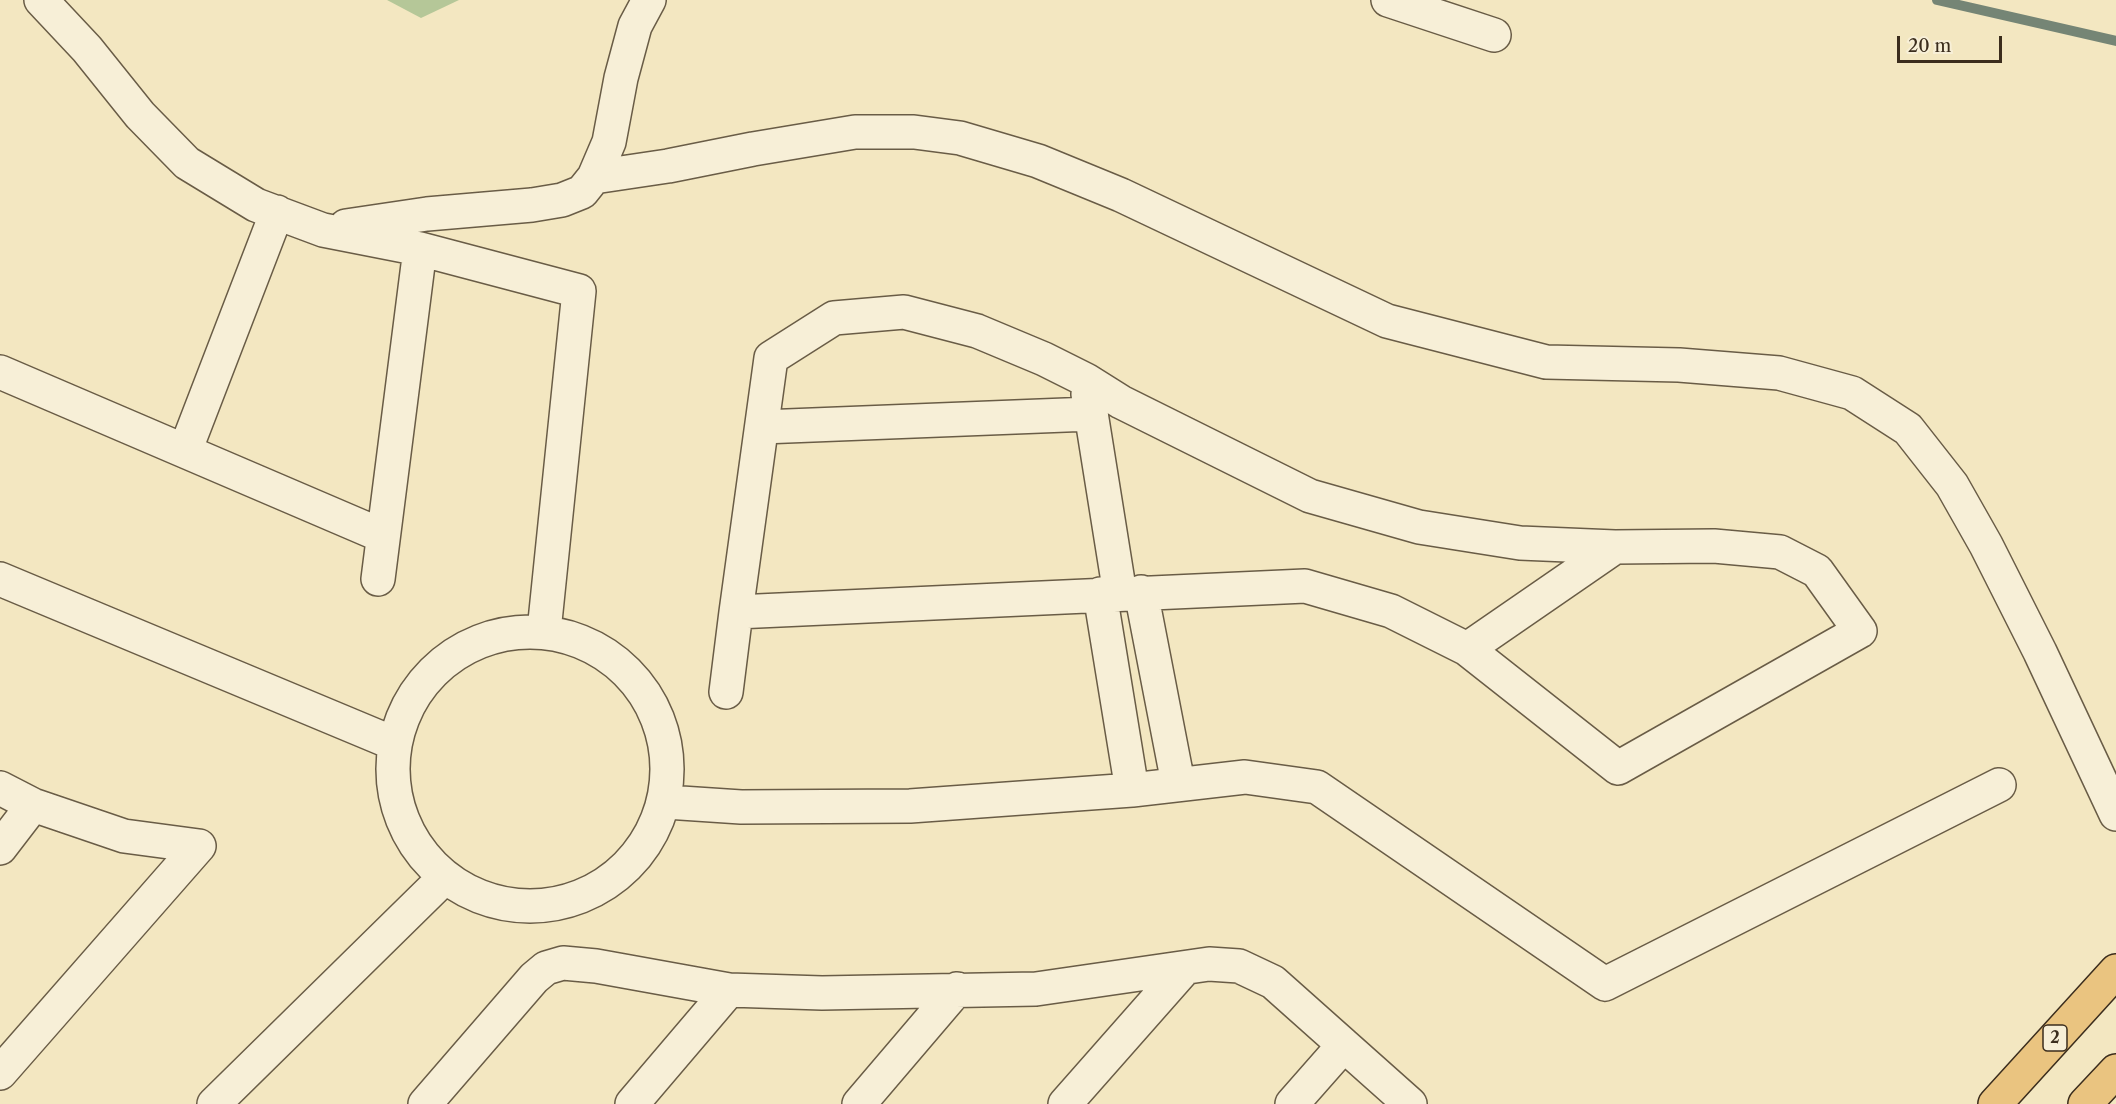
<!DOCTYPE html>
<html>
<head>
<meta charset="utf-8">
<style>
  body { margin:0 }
  #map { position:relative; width:2116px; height:1104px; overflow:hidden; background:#f3e7c1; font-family:"Libre Caslon Text",serif }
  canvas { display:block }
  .scale { position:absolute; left:1897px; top:36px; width:105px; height:27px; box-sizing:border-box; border:3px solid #3b2d1d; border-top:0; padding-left:8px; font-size:18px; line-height:21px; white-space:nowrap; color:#3b2d1d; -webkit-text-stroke:4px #f7efd7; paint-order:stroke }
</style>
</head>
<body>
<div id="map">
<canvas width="2116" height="1104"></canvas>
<div class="scale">20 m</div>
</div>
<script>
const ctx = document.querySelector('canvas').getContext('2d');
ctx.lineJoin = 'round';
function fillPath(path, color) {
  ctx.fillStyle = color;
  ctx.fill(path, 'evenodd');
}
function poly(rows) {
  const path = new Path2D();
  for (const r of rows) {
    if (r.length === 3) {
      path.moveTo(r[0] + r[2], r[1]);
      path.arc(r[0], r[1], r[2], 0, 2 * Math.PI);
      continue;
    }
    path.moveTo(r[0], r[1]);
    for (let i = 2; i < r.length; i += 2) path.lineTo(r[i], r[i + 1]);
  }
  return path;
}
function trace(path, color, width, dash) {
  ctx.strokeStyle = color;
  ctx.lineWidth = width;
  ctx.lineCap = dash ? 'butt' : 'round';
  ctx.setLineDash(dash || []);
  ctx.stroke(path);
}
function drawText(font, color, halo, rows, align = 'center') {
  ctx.font = font + ' "Libre Caslon Text",serif';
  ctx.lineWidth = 6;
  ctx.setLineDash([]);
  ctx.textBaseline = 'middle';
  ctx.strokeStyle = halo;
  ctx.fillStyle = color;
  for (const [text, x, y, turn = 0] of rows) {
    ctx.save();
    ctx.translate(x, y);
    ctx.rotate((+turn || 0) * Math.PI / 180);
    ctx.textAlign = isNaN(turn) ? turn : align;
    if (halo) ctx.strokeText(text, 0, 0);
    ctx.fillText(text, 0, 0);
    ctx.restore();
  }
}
fillPath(poly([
  [387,0,459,0,421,18]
]), '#b5c798');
trace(poly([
  [1937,0,2116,41]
]), '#758575', 10);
const minor = poly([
  [41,0,87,49,140,115,187,163,256,205,323,230,420,249,579,291,544,631],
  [1388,0,1494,35],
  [594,177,668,166,753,149,855,132,914,132,960,138,1038,161,1121,195,1387,321,1546,362,1679,365,1779,373,1852,393,1908,429,1952,485,1986,545,2040,652,2116,814],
  [346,226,427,214,532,205,562,200,582,192,594,177,609,142,621,78,635,26,649,0],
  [0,372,383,536],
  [1088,394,1120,594],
  [762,427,1091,414],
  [185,451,277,212],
  [0,579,393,743],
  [378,579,420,249],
  [1141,592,1178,783],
  [1100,594,1132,790],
  [530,769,137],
  [1467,649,1615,547],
  [726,692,736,612,771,358,834,318,904,312,977,331,1044,359,1086,380,1121,402,1310,496,1419,527,1520,543,1615,547,1714,546,1780,552,1817,571,1860,631,1618,768,1467,649,1391,611,1305,586,736,612],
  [0,788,33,805,124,836,199,846],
  [666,802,741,807,910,806,1132,790,1245,777,1317,787,1605,984,1999,785],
  [0,848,33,805],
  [0,1073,199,846],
  [214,1104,444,878],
  [425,1104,534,978,546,968,563,963,596,966,729,990,822,993,1036,989,1209,964,1239,966,1273,982,1410,1104],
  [632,1104,729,990],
  [859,1104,957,989],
  [1065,1104,1184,969],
  [1292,1104,1343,1046]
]);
const motorway = poly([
  [1995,1104,2116,971],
  [2085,1104,2116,1071]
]);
trace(minor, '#695c46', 36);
trace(motorway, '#3b2d1d', 36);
trace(minor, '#f7efd7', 33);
trace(motorway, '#eac480', 33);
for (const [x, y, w] of [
  [2055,1038,24]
]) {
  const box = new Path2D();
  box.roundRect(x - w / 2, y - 13, w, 26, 4.5);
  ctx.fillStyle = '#f7efd7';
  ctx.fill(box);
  trace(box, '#3b2d1d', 1.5);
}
drawText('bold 16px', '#3b2d1d', null, [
  ["2",2055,1038]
]);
</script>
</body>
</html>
